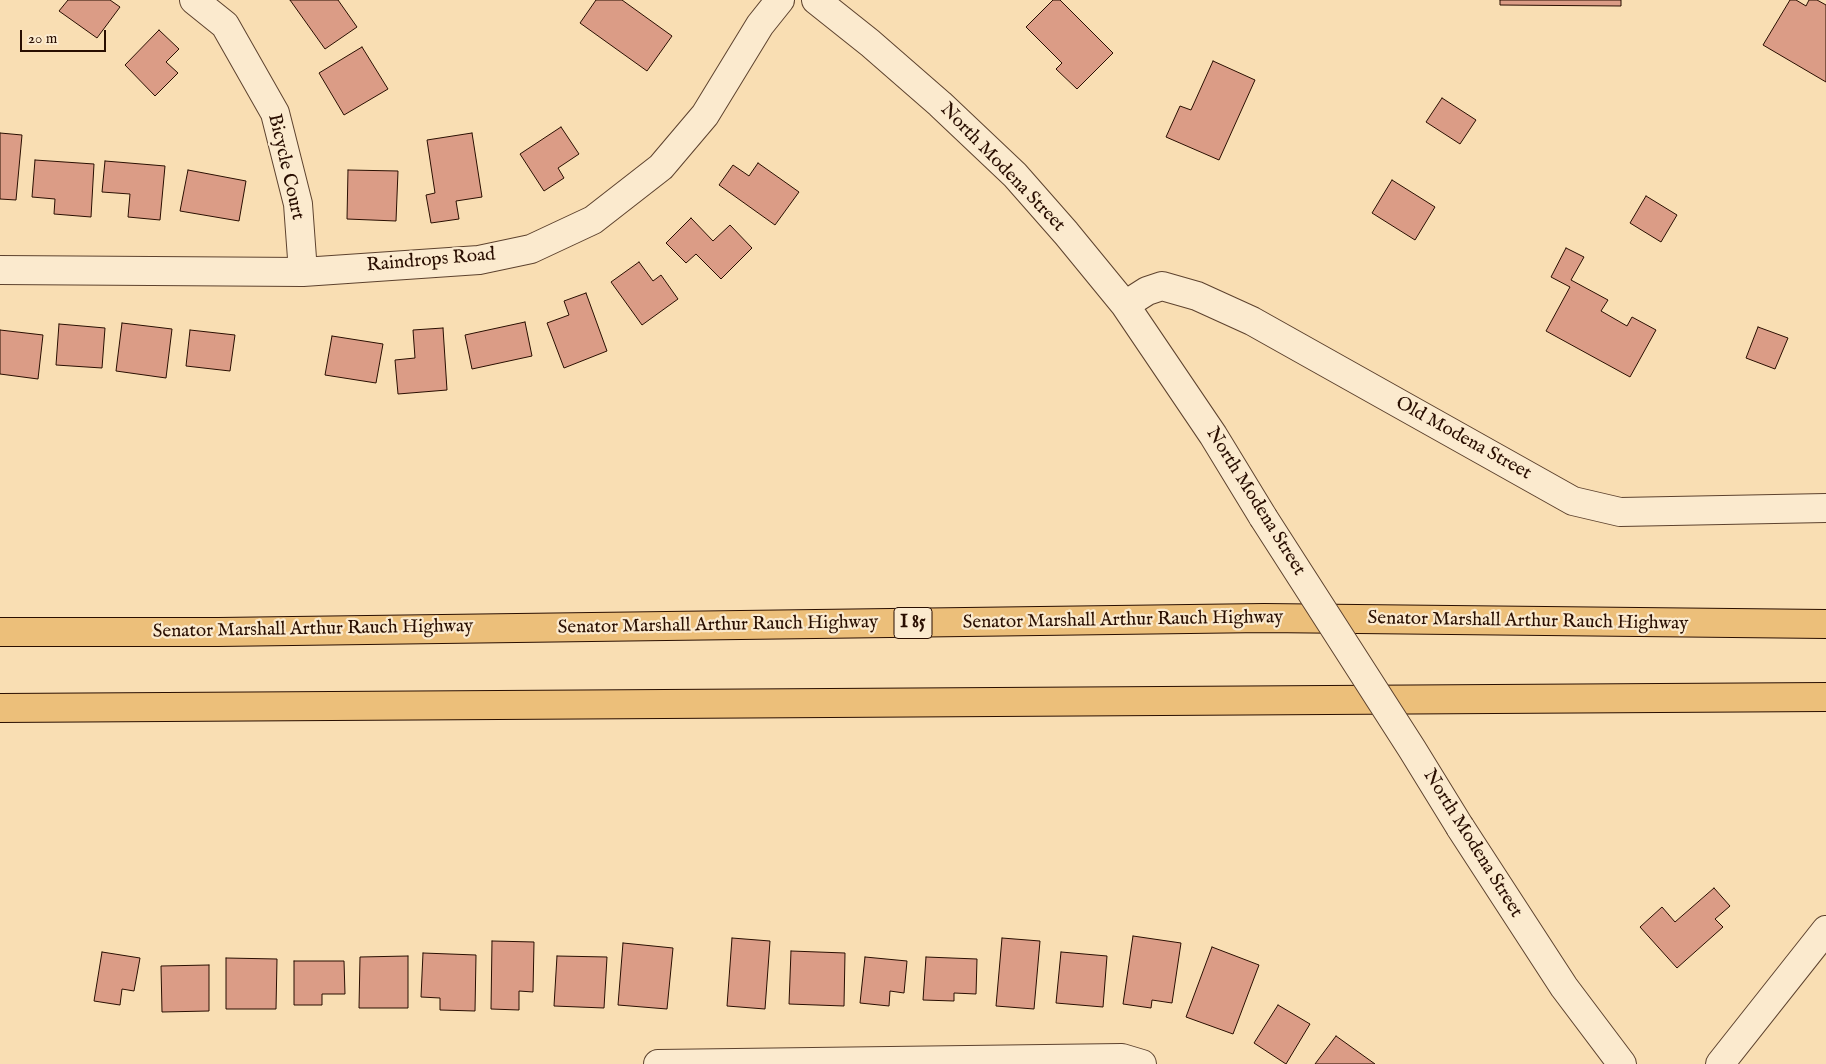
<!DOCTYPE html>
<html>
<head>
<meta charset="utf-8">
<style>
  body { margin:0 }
  #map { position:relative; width:1826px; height:1064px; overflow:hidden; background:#f9deb3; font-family:"IM FELL English",serif }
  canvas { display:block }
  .scale { position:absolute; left:20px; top:30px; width:86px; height:22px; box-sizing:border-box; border:2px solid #290e01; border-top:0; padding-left:6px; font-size:15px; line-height:18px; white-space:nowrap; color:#290e01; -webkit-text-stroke:4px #fbeace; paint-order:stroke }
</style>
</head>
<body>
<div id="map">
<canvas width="1826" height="1064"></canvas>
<div class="scale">20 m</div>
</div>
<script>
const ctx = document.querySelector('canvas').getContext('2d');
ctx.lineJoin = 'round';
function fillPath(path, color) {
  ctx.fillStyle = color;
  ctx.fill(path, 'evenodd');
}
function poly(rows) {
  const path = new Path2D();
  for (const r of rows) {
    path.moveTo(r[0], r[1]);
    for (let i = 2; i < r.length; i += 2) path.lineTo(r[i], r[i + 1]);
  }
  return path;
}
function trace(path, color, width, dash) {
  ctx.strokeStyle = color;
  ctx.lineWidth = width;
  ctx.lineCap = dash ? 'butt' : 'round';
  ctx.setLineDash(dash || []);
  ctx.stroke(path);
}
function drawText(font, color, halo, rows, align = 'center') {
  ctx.font = font + ' "IM FELL English",serif';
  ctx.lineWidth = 4.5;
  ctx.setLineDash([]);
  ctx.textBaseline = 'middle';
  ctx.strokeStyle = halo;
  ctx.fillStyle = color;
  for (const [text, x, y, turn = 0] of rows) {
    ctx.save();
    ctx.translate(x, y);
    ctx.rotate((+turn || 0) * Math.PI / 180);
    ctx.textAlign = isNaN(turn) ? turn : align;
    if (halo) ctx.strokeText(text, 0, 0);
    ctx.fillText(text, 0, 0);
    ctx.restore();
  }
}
const building = poly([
  [68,0,110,0,120,7,97,38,59,11,68,0],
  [290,0,338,0,357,27,325,49,290,0],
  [596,0,622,0,672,36,647,71,580,23,596,0],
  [1053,0,1060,0,1113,53,1077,89,1056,69,1062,63,1026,27,1053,0],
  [1500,0,1621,0,1621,6,1500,5,1500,0],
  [1790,0,1796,0,1806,6,1809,0,1817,0,1826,5,1826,82,1763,45,1790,0],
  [159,30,179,49,166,62,178,73,155,96,125,65,159,30],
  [362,47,388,89,344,115,319,73,362,47],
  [1213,61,1255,80,1219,160,1166,137,1180,106,1191,110,1213,61],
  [1442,98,1476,120,1460,144,1426,122,1442,98],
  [561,127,579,154,558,168,564,178,544,191,520,154,561,127],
  [0,133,22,135,16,200,0,199,0,133],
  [472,133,482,197,456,201,459,219,431,223,426,195,435,193,427,140,472,133],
  [35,160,94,164,91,217,54,214,55,199,32,197,35,160],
  [105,161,165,166,160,220,128,217,130,194,102,192,105,161],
  [758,163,799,192,775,225,719,185,733,165,749,176,758,163],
  [188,170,246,181,239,221,180,211,188,170],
  [348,170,398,171,396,221,347,219,348,170],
  [1392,180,1435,207,1415,240,1372,213,1392,180],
  [1646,196,1677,215,1661,242,1630,223,1646,196],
  [691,218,713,241,730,225,752,248,721,279,696,254,686,263,666,243,691,218],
  [1566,248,1584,257,1571,280,1608,300,1601,311,1627,326,1632,317,1656,330,1630,377,1546,331,1570,287,1551,277,1566,248],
  [639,262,653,281,661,275,678,299,642,325,611,282,639,262],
  [586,293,607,351,564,368,547,323,569,315,564,301,586,293],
  [525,322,532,356,472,369,465,335,525,322],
  [122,323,172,329,166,378,116,371,122,323],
  [59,324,105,328,102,368,56,365,59,324],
  [1758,327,1788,338,1775,369,1746,358,1758,327],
  [443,328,447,390,398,394,395,360,415,358,413,330,443,328],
  [0,330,43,335,38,379,0,374,0,330],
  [190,330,235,335,230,371,186,366,190,330],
  [332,336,383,344,376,383,325,375,332,336],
  [1714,888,1730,906,1715,919,1723,927,1677,968,1640,927,1662,907,1675,922,1714,888],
  [1133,936,1181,943,1172,1003,1152,1000,1151,1008,1123,1004,1133,936],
  [732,938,770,941,765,1009,727,1006,732,938],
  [1002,938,1040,941,1034,1009,996,1006,1002,938],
  [492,941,534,942,533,992,519,991,519,1010,491,1009,492,941],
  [623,943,673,948,667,1009,618,1005,623,943],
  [1212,947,1259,965,1233,1034,1186,1017,1212,947],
  [791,951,845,953,844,1006,789,1004,791,951],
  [102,952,140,958,134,991,122,989,120,1005,94,1001,102,952],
  [1061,952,1107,956,1103,1007,1056,1003,1061,952],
  [423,953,476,955,475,1011,440,1010,440,998,421,997,423,953],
  [408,956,408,1008,359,1008,360,957,408,956],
  [557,956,607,957,604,1008,554,1006,557,956],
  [865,957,907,961,904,993,890,991,889,1006,860,1003,865,957],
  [926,957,977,959,976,994,954,993,954,1001,923,1000,926,957],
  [226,958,277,959,276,1009,226,1009,226,958],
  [294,961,344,961,345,994,322,994,322,1005,294,1005,294,961],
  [209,965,209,1011,162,1012,161,966,209,965],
  [1278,1005,1310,1024,1286,1064,1254,1043,1278,1005],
  [1336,1036,1375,1064,1315,1064,1336,1036]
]);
fillPath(building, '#db9c86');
trace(building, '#290e01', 1);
const minor = poly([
  [194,0,225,25,275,113,298,204,303,272],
  [816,0,870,43,940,104,1015,175,1066,233,1125,305,1213,435,1263,517],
  [0,270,303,272,479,260,531,249,593,220,661,167,705,115,760,25,780,0],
  [1125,305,1147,291,1162,286,1197,296,1252,321,1573,501,1620,512,1826,508],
  [1460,827,1564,987,1622,1064],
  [658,1064,1122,1058,1142,1064],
  [1720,1064,1826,930]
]);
const highway = poly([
  [0,632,218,632,1264,618,1826,624],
  [0,708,1826,697]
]);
trace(minor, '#5d422e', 30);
trace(highway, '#290e01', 30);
trace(minor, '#fbeace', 28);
trace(highway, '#ecbf7a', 28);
const minorBridge = poly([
  [1263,517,1412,749,1460,827]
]);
trace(minorBridge, '#5d422e', 30, []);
trace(minorBridge, '#fbeace', 28);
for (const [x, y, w] of [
  [913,623,38]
]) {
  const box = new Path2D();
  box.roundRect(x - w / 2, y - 15.5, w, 31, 4);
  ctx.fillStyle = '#fbeace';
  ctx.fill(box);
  trace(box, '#290e01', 1);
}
drawText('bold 18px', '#290e01', null, [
  ["I 85",913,623]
]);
drawText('19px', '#290e01', '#fbeace', [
  ["Bicycle Court",285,167,77],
  ["North Modena Street",1002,168,46],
  ["Raindrops Road",431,261,-5],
  ["Old Modena Street",1463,439,29],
  ["North Modena Street",1255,502,58],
  ["Senator Marshall Arthur Rauch Highway",1123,621,-1],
  ["Senator Marshall Arthur Rauch Highway",1528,622,1],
  ["Senator Marshall Arthur Rauch Highway",718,626,-1],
  ["Senator Marshall Arthur Rauch Highway",313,630,-1],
  ["North Modena Street",1472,844,58]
]);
</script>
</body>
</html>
